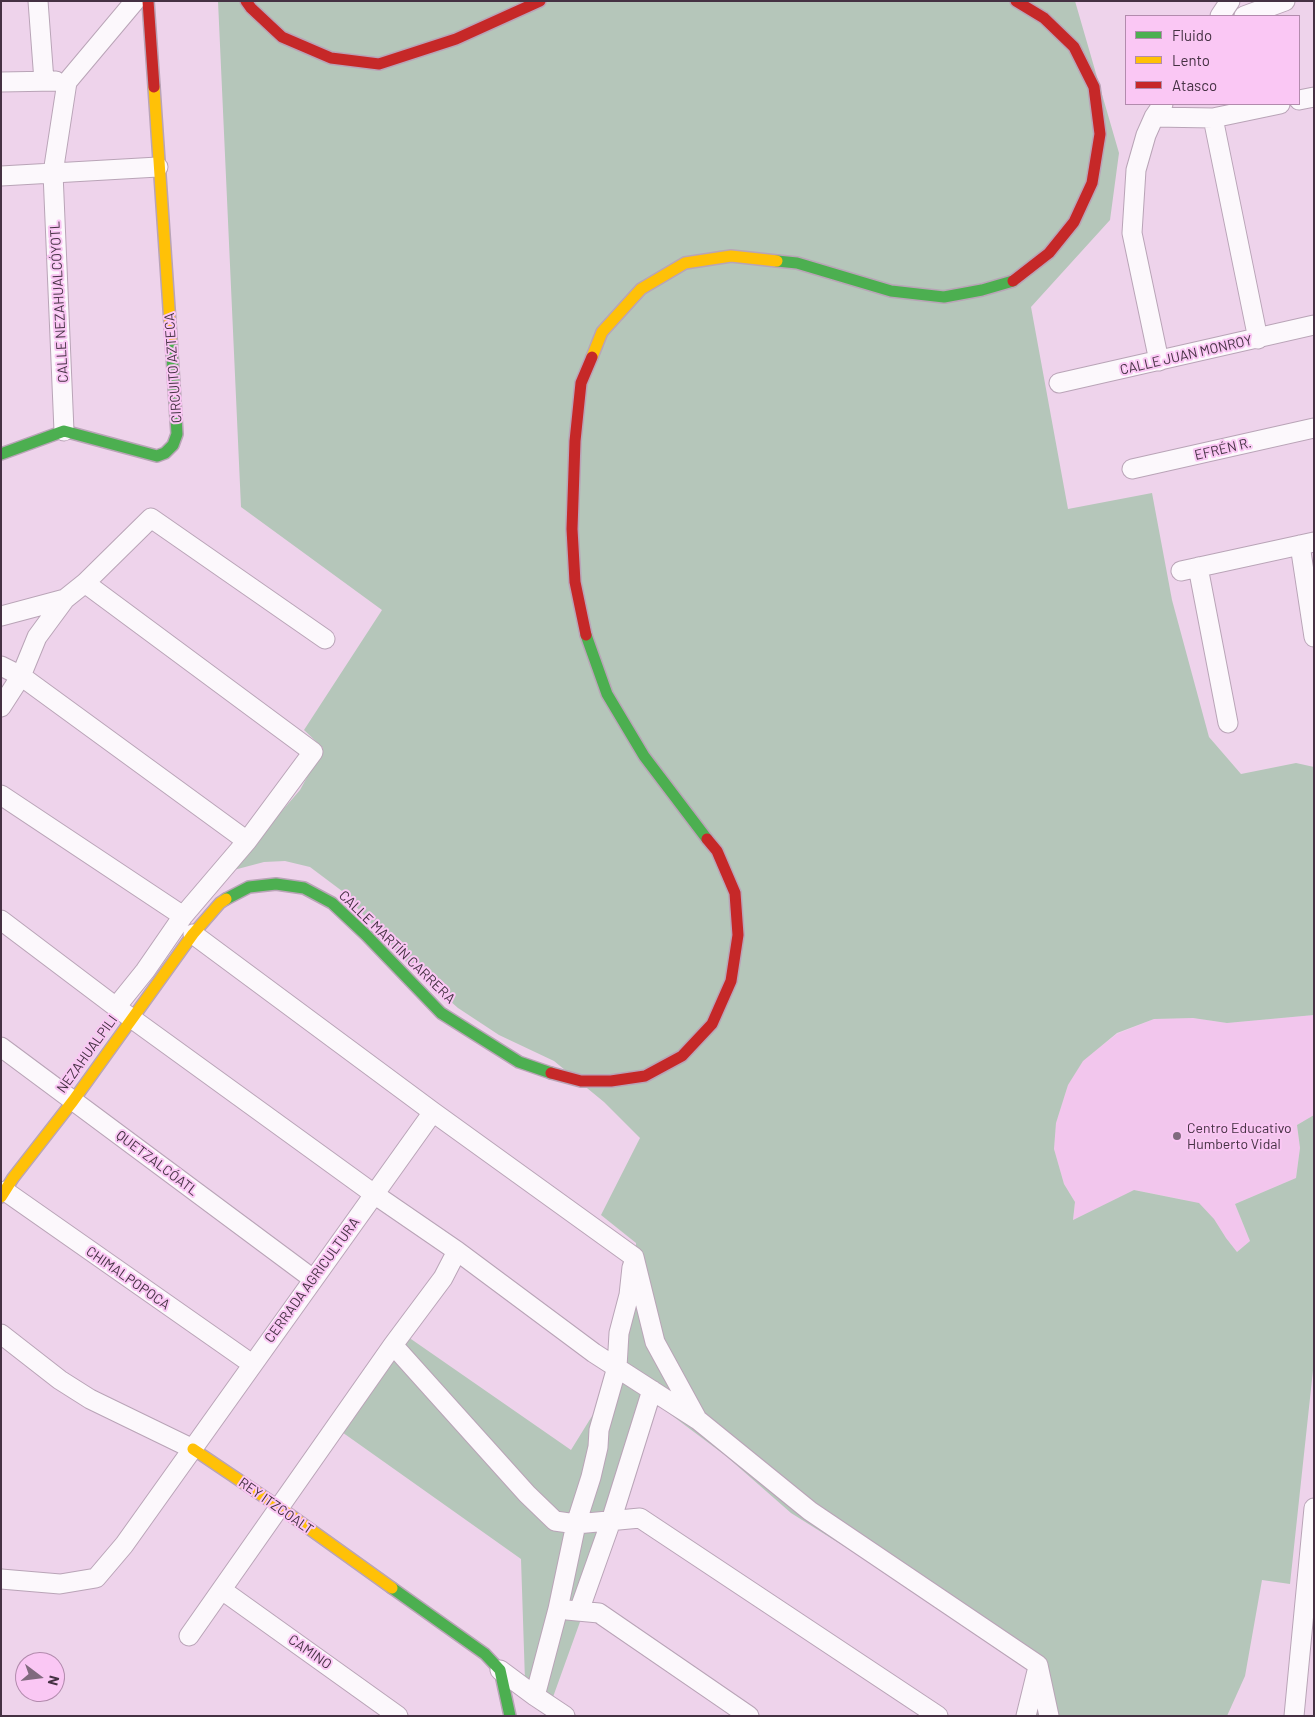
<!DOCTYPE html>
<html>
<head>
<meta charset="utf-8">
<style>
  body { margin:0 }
  #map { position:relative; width:1315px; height:1717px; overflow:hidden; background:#eed3eb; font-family:Barlow,sans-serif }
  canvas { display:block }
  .frame { position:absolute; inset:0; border:2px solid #453143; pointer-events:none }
  .legend { position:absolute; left:1125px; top:15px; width:175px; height:90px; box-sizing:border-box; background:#fac7f4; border:1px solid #b28bad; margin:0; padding:6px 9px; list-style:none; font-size:15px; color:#453143 }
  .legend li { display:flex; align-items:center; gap:10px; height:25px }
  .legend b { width:25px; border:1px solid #b28bad }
  .north { position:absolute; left:15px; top:1652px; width:50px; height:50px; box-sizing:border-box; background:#fac7f4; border:1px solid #b28bad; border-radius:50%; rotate:105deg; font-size:14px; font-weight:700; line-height:20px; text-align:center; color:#453143 }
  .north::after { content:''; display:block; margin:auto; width:18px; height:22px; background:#806a7e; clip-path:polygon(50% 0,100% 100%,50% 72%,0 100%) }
</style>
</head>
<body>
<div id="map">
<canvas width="1315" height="1717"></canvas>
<div class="frame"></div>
<ul class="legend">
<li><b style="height:6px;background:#4caf50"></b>Fluido</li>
<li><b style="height:6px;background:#ffc107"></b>Lento</li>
<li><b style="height:6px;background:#c62828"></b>Atasco</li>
</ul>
<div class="north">N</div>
</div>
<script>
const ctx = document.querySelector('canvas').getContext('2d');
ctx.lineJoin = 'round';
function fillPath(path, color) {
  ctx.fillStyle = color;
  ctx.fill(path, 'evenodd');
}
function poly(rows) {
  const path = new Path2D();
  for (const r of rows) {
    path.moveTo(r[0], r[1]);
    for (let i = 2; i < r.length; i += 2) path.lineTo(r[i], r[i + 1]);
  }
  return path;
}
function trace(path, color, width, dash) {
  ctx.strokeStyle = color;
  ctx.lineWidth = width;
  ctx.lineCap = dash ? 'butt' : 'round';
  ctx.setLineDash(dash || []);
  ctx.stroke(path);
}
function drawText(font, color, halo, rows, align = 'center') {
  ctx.font = font + ' Barlow,sans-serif';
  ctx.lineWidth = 4;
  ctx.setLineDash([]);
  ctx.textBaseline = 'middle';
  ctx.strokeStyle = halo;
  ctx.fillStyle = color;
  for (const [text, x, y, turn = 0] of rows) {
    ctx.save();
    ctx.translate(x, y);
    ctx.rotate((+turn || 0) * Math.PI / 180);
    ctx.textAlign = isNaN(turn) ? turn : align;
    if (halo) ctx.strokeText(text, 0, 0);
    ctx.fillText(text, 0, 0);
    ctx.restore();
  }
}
fillPath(poly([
  [1314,1015,1314,1115,1297,1125,1300,1148,1296,1178,1235,1204,1250,1241,1237,1252,1226,1238,1185,1200,1135,1190,1073,1220,1075,1202,1064,1184,1054,1149,1056,1123,1068,1085,1083,1060,1117,1034,1154,1019,1193,1018,1227,1023]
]), '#f2c6ed');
fillPath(poly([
  [218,1,1075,1,1119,153,1110,220,1031,307,1068,509,1152,493,1172,600,1209,737,1241,774,1296,763,1314,767,1314,1015,1227,1023,1193,1018,1154,1019,1117,1033,1083,1061,1068,1085,1056,1123,1054,1149,1064,1184,1075,1202,1073,1220,1134,1190,1199,1203,1214,1219,1226,1238,1237,1252,1250,1241,1235,1204,1296,1178,1300,1148,1297,1125,1314,1115,1314,1361,1290,1584,1262,1580,1245,1676,1227,1716,1023,1716,1036,1667,791,1513,726,1456,658,1405,553,1697,525,1681,521,1559,332,1425,398,1330,571,1450,618,1374,635,1297,636,1243,601,1215,640,1138,604,1102,554,1061,499,1035,458,1008,407,963,342,891,310,867,285,861,264,862,230,871,300,790,323,748,304,730,382,610,241,507]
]), '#b5c6ba');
const street = poly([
  [38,1,44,81],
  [1220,16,1230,1],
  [1244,16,1285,1],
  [1,82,56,81],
  [1299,100,1314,97],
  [1154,117,1213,118,1280,104],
  [1213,118,1258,339],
  [1,176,158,167],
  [1159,361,1132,233,1136,170,1146,135,1154,117,1163,104],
  [1059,383,1314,325],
  [64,431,53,173,67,82,135,1],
  [1132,469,1314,428],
  [1300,545,1314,637],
  [1198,567,1228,723],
  [1181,571,1314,542],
  [85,583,313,752,247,841,183,916,145,971,116,1007],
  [1,616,65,599],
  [1,666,21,676,247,841],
  [1,707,21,676,37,637,65,599,85,583,151,518,325,639],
  [1,795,183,916],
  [1,920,116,1007,374,1194,457,1251,594,1353,698,1420,810,1511,1038,1665,1049,1716],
  [193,934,433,1112,634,1257,655,1342,696,1417],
  [1,1047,313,1279],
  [5,1191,252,1364],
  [1,1334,60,1380,90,1399,193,1449],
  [393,1345,527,1494,555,1521,576,1524,640,1518,938,1716],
  [1,1579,60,1584,96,1578,124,1545,433,1112],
  [222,1590,398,1716],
  [567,1610,599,1613,749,1716],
  [579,1611,611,1521,652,1390],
  [189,1636,393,1345,443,1278,457,1251],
  [500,1670,535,1696,565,1716],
  [535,1696,558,1609,576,1524,591,1477,598,1447,599,1430,617,1367,619,1333,629,1295,632,1267],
  [1026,1716,1037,1671],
  [1294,1716,1314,1508]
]);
const fast = poly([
  [777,261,797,263,891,291,944,297,982,290,1013,281],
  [1,454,64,431,157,456,165,453,173,445,177,434,171,338],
  [586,635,607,694,644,756,707,839],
  [226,899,249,887,276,884,304,888,332,903,366,935,441,1013,519,1062,551,1073],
  [392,1588,485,1654,500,1670,510,1716]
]);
const slow = poly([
  [154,87,171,338],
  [592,357,602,332,641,289,685,263,731,256,777,261],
  [1,1197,13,1178,73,1101,193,934,220,903,226,899],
  [193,1449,279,1507,392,1588]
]);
const jam = poly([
  [148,1,154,87],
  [246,1,251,8,282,37,331,58,379,64,456,39,540,1],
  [1013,281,1049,253,1074,222,1092,183,1100,134,1094,87,1074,47,1044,18,1016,1],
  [586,635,575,582,572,529,575,441,581,383,592,357],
  [551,1073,581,1081,611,1081,645,1076,682,1056,712,1024,731,981,738,935,735,893,717,851,707,839]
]);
trace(street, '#b9a4b7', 21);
trace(fast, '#b9a4b7', 14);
trace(slow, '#b9a4b7', 14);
trace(jam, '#b9a4b7', 14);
trace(street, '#fcf8fc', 19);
trace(fast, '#4caf50', 11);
trace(slow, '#ffc107', 11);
trace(jam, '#c62828', 11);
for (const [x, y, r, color] of [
  [1177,1136,5,"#806a7e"]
]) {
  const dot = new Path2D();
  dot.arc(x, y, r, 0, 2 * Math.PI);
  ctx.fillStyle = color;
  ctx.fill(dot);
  trace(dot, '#fac7f4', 2);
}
drawText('14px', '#453143', '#fac7f4', [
  ["CALLE NEZAHUALCÓYOTL",59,302,-93],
  ["CALLE JUAN MONROY",1186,355,-13],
  ["CIRCUITO AZTECA",173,368,-94],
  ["EFRÉN R.",1223,449,-13],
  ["CALLE MARTÍN CARRERA",397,947,44],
  ["NEZAHUALPILI",87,1054,-54],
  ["QUETZALCÓATL",157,1163,37],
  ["CHIMALPOPOCA",128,1278,35],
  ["CERRADA AGRICULTURA",312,1280,-54],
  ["REY ITZCOALT",276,1506,35],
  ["CAMINO",310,1652,35]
]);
drawText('14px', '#453143', '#fac7f4', [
  ["Centro Educativo",1187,1128],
  ["Humberto Vidal",1187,1144]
], 'left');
</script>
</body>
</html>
